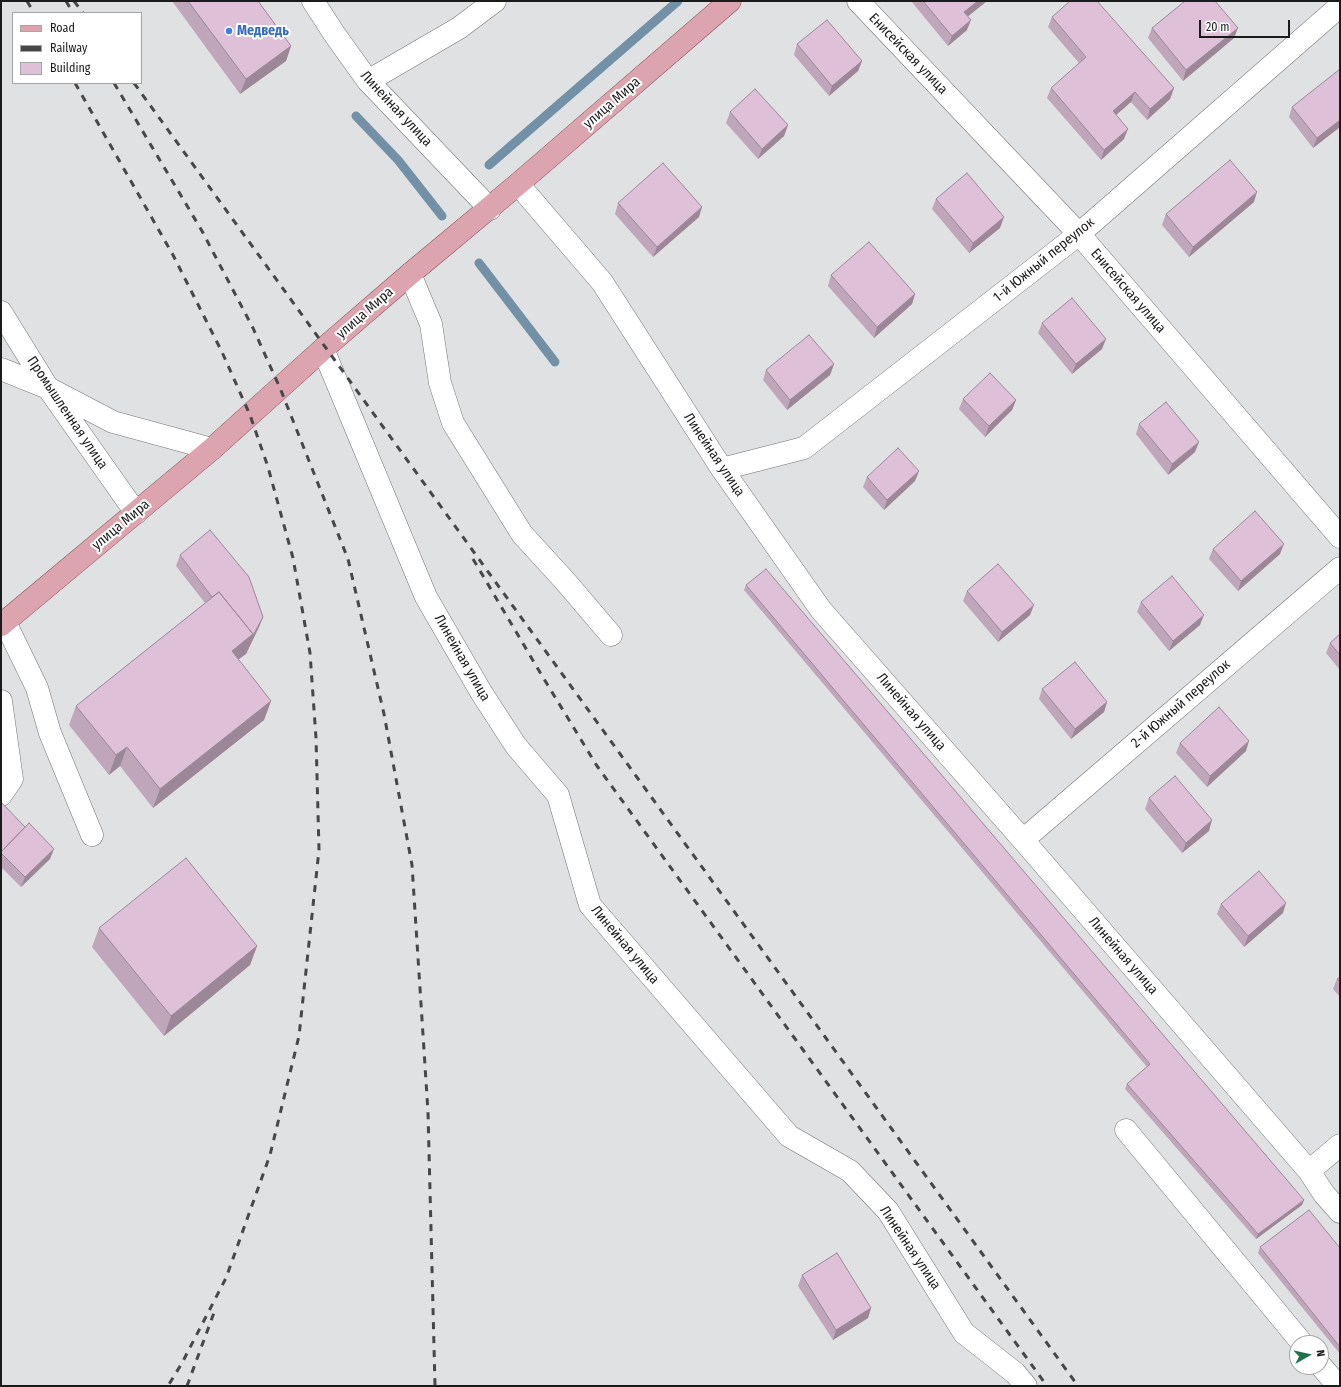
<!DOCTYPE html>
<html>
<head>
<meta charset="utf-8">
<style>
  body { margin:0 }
  #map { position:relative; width:1341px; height:1387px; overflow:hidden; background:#e0e1e3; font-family:"Fira Sans Condensed",sans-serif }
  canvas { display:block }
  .frame { position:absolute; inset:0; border:2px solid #1a1b1b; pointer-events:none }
  .legend { position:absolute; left:12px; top:12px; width:130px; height:72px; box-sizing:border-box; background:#fff; border:1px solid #a3a4a4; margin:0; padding:5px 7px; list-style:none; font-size:12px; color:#1a1b1b }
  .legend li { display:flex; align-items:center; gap:8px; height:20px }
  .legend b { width:20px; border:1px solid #a3a4a4 }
  .north { position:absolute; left:1289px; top:1335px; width:40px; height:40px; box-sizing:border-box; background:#fff; border:1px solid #a3a4a4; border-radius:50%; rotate:82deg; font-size:11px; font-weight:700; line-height:16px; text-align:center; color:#1a1b1b }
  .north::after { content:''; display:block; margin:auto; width:14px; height:18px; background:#1c7447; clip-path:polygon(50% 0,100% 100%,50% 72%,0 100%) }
  .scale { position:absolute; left:1199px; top:20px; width:91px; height:18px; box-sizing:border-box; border:2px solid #1a1b1b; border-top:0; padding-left:5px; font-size:12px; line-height:14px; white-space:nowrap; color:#1a1b1b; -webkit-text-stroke:3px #fff; paint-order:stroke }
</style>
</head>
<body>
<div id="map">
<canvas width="1341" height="1387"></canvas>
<div class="frame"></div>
<ul class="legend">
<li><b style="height:5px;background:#dba4af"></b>Road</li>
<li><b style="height:5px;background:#464747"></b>Railway</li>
<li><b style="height:11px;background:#dec1d9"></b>Building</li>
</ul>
<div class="north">N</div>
<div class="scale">20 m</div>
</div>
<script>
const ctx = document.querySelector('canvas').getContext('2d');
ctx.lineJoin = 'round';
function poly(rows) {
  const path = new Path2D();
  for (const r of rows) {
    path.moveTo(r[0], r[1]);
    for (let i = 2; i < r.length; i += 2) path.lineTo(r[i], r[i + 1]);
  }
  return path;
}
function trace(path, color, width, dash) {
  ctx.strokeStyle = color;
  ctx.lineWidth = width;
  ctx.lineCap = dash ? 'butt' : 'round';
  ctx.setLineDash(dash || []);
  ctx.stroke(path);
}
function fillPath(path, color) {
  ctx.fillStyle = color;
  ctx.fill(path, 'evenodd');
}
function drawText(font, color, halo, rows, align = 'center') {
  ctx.font = font + ' "Fira Sans Condensed",sans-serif';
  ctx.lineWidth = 4;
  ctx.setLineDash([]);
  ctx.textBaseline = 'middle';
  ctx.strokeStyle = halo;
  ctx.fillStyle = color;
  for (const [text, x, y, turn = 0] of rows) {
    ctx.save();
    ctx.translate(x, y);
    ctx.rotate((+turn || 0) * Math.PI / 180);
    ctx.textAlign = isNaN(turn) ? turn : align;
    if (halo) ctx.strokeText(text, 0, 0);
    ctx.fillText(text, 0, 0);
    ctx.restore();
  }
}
trace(poly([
  [356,116,398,160,442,216],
  [489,165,678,1],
  [479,263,555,362]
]), '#7391a6', 9);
const minor = poly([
  [313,1,335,35,368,81,490,209],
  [858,1,1079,234,1340,537],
  [368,81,459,28,495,1],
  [518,184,602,282,722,469,821,610,1023,840,1309,1171,1324,1194,1340,1212],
  [410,274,431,324,440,383,453,423,522,534,565,581,611,635],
  [1,312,48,388,136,513],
  [323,349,426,597,481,692,516,746,558,795,590,905,789,1136,850,1171,888,1211,964,1333,1015,1373,1026,1386],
  [1,369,48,388,113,422,212,449],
  [722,469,804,448,1079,234,1340,6],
  [5,622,37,688,50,733,92,835],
  [1,701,12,779,1,795],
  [1023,840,1340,568],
  [1126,1130,1302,1343],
  [1309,1171,1340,1145],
  [1321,1366,1338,1386]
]);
const major = poly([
  [1,625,212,449,323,349,410,274,518,184,730,1]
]);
trace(minor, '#727375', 23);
trace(major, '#884d58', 23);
trace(minor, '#fff', 22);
trace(major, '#dba4af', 22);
trace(poly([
  [27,1,34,13],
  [66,1,73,13],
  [74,1,83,13],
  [75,83,173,255,222,352,250,415,268,467,293,558,310,653,316,738,319,850,299,1036,270,1155,226,1278,182,1363,168,1386],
  [114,83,202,231,253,328,280,388,348,559,384,714,412,865,428,1112,435,1386],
  [134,83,1078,1386],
  [473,559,541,674,597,766,1047,1386],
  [187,1386,215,1310]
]), '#464747', 3, [7, 7]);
fillPath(poly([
  [172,1,258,1,291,46,286,61,240,94],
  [911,1,987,1,968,16,967,30,948,46],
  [1052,17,1174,88,1170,99,1147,120,1131,102,1116,115,1124,139,1101,160,1047,98,1051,88,1079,63,1048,27],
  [1152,28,1234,38,1183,81,1148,38],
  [797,44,862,61,858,71,829,96,794,55],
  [1292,107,1340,127,1313,148,1289,117],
  [730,112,788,125,784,136,758,159,726,123],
  [936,199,1000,228,969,253,932,209],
  [1254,202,1189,257,1162,225,1166,214],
  [618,203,699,217,653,257,615,214],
  [831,275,915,294,912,304,874,338,828,286],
  [1042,323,1102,349,1072,374,1038,333],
  [834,364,830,375,787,410,763,380,766,370],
  [963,399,1016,400,1012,410,985,437,959,409],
  [1139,424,1195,452,1168,475,1136,434],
  [867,477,915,481,884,510,863,487],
  [1213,549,1280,554,1238,591,1209,559],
  [180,555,263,617,259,627,246,654,238,659,271,701,264,720,153,808,120,766,109,775,69,725,76,706,205,603,176,566],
  [746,585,1302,1205,1256,1239,1125,1089,1127,1084,1147,1067,744,590],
  [967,591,1030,615,998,642,963,601],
  [1141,602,1200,625,1169,651,1137,612],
  [1340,634,1340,670,1326,653,1330,643],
  [1042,689,1107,702,1104,712,1071,739,1039,699],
  [1180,743,1246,751,1207,787,1176,753],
  [1149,798,1209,831,1182,853,1145,809],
  [1,802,50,859,21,887,1,867],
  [1221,904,1283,913,1244,947,1217,914],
  [99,928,257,946,250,965,164,1036,92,947],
  [1340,977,1340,997,1333,989,1337,979],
  [1260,1247,1340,1248,1340,1354,1258,1253],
  [802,1275,871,1308,868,1318,833,1340,798,1286]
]), '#bfa6bb');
fillPath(poly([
  [978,1,987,1,961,22,964,12],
  [971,20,967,30,948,46,952,36],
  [1238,28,1234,38,1183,81,1186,70],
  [291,46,286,61,240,94,246,79],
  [862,61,858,71,829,96,832,86],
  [1174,88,1170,99,1147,120,1150,109],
  [1135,92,1131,102,1109,121,1113,111],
  [1340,120,1340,127,1313,148,1317,138],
  [788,125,784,136,758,159,762,149],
  [1128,129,1124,139,1101,160,1104,150],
  [1257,192,1254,202,1189,257,1193,247],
  [702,207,699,217,653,257,657,247],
  [1004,217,1000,228,969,253,973,243],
  [915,294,912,304,874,338,877,327],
  [1106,339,1102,349,1072,374,1076,364],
  [834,364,830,375,787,410,790,400],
  [1016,400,1012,410,985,437,989,426],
  [1199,442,1195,452,1168,475,1172,464],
  [919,471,915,481,884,510,887,500],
  [1284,544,1280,554,1238,591,1241,581],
  [1034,605,1030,615,998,642,1002,632],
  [1204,615,1200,625,1169,651,1173,641],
  [263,617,259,627,246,654,224,670,232,651],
  [271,701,264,720,153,808,160,789],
  [1107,702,1104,712,1071,739,1075,729],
  [1249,741,1246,751,1207,787,1210,776],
  [127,747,120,766,109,775,116,755],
  [1212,820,1209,831,1182,853,1186,843],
  [54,849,50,859,21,887,25,877],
  [1286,903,1283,913,1244,947,1248,936],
  [257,946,250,965,164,1036,171,1016],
  [1304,1200,1302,1205,1256,1239,1258,1234],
  [871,1308,868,1318,833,1340,836,1330]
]), '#9b8798');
const building = poly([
  [188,1,258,1,291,46,246,79,188,1],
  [923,1,978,1,964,12,971,20,952,36,923,1],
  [1070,1,1097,1,1174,88,1150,109,1135,92,1113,111,1128,129,1104,150,1051,88,1086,57,1052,17,1070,1],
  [1185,1,1215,1,1238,28,1186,70,1152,28,1185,1],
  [827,20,862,61,832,86,797,44,827,20],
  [1340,69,1340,120,1317,138,1292,107,1340,69],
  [755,89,788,125,762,149,730,112,755,89],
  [1230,160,1257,192,1193,247,1166,214,1230,160],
  [663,163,702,207,657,247,618,203,663,163],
  [967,173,1004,217,973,243,936,199,967,173],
  [869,242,915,294,877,327,831,275,869,242],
  [1072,298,1106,339,1076,364,1042,323,1072,298],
  [809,335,834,364,790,400,766,370,809,335],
  [990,373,1016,400,989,426,963,399,990,373],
  [1166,402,1199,442,1172,464,1139,424,1166,402],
  [898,448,919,471,887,500,867,477,898,448],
  [1255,511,1284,544,1241,581,1213,549,1255,511],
  [210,530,249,577,263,617,249,643,253,634,219,592,212,597,180,555,210,530],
  [998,564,1034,605,1002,632,967,591,998,564],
  [766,569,1304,1200,1258,1234,1127,1084,1150,1064,746,585,766,569],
  [1172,576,1204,615,1173,641,1141,602,1172,576],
  [219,592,253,634,232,651,271,701,160,789,127,747,116,755,76,706,219,592],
  [1340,634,1340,655,1330,643,1340,634],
  [1075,662,1107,702,1075,729,1042,689,1075,662],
  [1219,707,1249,741,1210,776,1180,743,1219,707],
  [1175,776,1212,820,1186,843,1149,798,1175,776],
  [1,802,25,827,1,852,1,802],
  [29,823,54,849,25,877,1,853,1,852,29,823],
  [186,858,257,946,171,1016,99,928,186,858],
  [1259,871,1286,903,1248,936,1221,904,1259,871],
  [1340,977,1340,982,1337,979,1340,977],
  [1309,1210,1340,1248,1340,1347,1260,1247,1309,1210],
  [837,1253,871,1308,836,1330,802,1275,837,1253]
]);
fillPath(building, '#dec1d9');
trace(building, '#9b8798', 1);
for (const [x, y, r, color] of [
  [229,31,4,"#3f7fe0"]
]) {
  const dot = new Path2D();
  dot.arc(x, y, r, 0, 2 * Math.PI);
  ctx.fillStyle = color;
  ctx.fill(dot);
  trace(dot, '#fff', 1.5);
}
drawText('bold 14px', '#366cbe', '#fff', [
  ["Медведь",237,31]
], 'left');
drawText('14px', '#1a1b1b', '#fff', [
  ["Енисейская улица",908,54,46],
  ["улица Мира",612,103,-41],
  ["Линейная улица",396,109,47],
  ["1-й Южный переулок",1044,260,-39],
  ["Енисейская улица",1128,291,49],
  ["улица Мира",365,313,-41],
  ["Промышленная улица",67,413,56],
  ["Линейная улица",714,455,56],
  ["улица Мира",121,525,-40],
  ["Линейная улица",462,658,60],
  ["2-й Южный переулок",1181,704,-41],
  ["Линейная улица",911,712,49],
  ["Линейная улица",625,945,50],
  ["Линейная улица",1123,956,49],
  ["Линейная улица",910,1248,56]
]);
</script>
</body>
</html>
